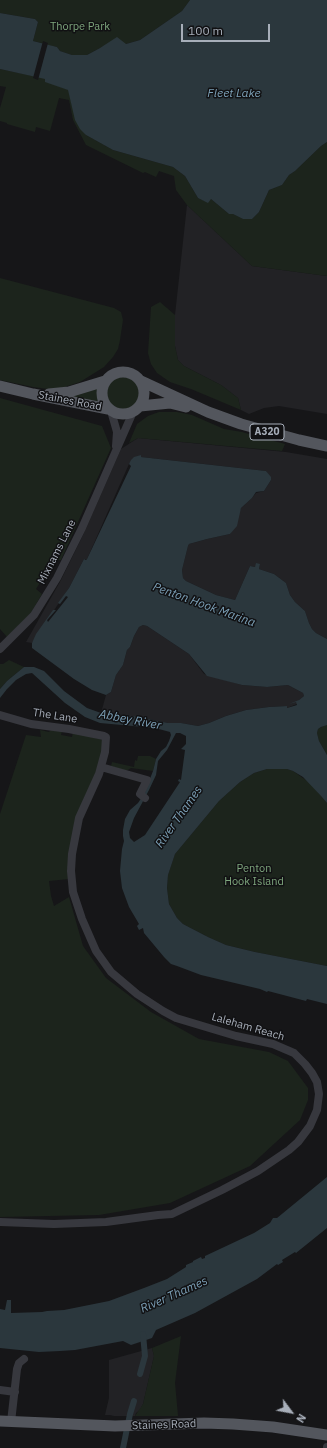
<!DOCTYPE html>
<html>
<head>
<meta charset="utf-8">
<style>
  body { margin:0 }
  #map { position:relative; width:327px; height:1448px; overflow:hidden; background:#161618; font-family:"IBM Plex Sans",sans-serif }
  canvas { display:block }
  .north { position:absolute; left:271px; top:1392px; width:40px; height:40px; -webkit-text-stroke:3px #111113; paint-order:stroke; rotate:122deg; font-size:11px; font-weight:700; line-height:16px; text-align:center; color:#a7aeb9 }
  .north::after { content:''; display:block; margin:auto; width:14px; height:18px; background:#a7aeb9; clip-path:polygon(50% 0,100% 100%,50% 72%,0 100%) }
  .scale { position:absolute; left:181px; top:24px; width:89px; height:18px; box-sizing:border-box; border:2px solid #a7aeb9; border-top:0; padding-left:5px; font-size:12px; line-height:14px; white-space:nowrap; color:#a7aeb9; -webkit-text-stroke:3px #111113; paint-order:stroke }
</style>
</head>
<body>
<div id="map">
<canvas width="327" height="1448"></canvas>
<div class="north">N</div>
<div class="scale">100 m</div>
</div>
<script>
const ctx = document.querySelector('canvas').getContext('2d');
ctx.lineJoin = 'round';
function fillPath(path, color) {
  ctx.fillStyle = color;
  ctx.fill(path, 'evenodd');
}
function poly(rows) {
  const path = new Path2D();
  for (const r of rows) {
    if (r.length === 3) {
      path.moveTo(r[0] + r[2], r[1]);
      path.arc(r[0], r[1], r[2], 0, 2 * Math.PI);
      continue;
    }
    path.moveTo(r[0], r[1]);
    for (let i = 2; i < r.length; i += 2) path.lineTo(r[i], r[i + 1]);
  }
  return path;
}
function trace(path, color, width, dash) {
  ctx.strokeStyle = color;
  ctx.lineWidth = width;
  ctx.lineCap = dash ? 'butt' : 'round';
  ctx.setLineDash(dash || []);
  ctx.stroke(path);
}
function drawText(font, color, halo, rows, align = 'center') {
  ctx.font = font + ' "IBM Plex Sans",sans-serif';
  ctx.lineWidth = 3;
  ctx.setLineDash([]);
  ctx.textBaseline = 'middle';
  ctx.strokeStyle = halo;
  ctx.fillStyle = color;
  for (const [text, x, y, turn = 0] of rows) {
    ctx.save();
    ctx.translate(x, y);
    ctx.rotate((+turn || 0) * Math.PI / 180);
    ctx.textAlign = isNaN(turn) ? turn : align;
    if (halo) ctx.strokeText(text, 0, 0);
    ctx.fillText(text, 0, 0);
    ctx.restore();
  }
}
fillPath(poly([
  [187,205,252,266,327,276,327,414,279,406,264,408,249,414,241,410,238,398,221,385,184,366,178,360,175,346,175,315],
  [138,438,286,452,327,459,327,639,316,633,312,629,309,623,305,611,295,602,290,595,286,583,274,574,259,569,260,564,255,567,250,566,235,600,216,595,186,581,183,578,182,570,188,546,189,544,207,539,230,534,241,508,252,498,256,493,264,491,271,480,266,471,141,457,141,455,129,464,87,559,84,559,69,588,32,643,26,642,61,580,84,533,121,449],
  [143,625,147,626,189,654,204,674,242,685,267,687,288,685,303,693,304,696,299,700,297,704,287,708,286,706,269,707,246,710,226,716,209,723,198,726,181,723,168,723,133,716,101,713,106,695,111,692,116,675,123,665,127,650,130,647,134,636,139,627],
  [152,1348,154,1356,143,1404,140,1410,136,1413,135,1416,114,1416,110,1415,105,1415,109,1398,109,1360]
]), '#222225');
fillPath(poly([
  [0,0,190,0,182,11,140,40,126,44,100,48,87,55,72,55,60,51,57,47,47,45,45,81,69,90,72,106,86,135,113,150,173,167,185,176,198,198,205,201,211,199,229,214,233,214,243,219,252,219,259,212,269,190,282,185,289,175,295,171,321,146,327,142,327,276,252,266,187,205,176,190,174,176,159,171,156,177,145,172,143,173,86,145,73,120,69,100,59,98,50,131,36,127,35,132,7,124,7,123,0,121,0,108,6,87,0,86,0,69,33,76,42,43,33,41,38,22,35,19,0,13],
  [0,278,114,308,121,312,123,320,120,340,118,349,113,357,104,367,80,382,55,390,33,387,0,380],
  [160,302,175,315,175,346,178,360,184,366,221,385,238,398,241,410,191,389,170,382,157,373,151,364,148,353,151,307],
  [123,393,16],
  [100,386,99,399,102,405,57,396],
  [0,398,102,426,111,448,61,560,51,561,42,578,40,580,41,581,36,589,42,594,31,613,7,637,0,629],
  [159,412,177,412,192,415,224,429,242,432,285,444,282,451,138,438,129,443,137,424,148,416],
  [9,660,24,667,7,681,0,689,0,664,3,664],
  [325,725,327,725,327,755,319,741,317,733,318,729],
  [40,730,49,732,51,730,62,731,61,735,72,737,73,732,103,740,103,751,96,775,84,798,69,879,49,881,51,896,54,906,69,897,83,946,106,978,151,1012,199,1039,269,1052,288,1061,308,1088,308,1100,300,1120,250,1166,170,1203,99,1215,0,1217,0,814,26,735,41,737],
  [138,756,150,756,156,759,153,771,131,768,126,771,111,766,112,762,134,767,135,760,137,761],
  [267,769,287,769,293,771,310,783,327,803,327,966,255,952,226,945,208,937,183,924,177,918,169,904,167,888,168,875,175,854,219,801,240,782,254,773],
  [181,1336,175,1383,178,1416,135,1416,143,1404,154,1356,152,1348]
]), '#1c241c');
fillPath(poly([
  [190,0,327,0,327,142,321,146,295,171,289,175,282,185,269,190,259,212,252,219,243,219,233,214,229,214,211,199,208,203,198,198,185,176,173,167,113,150,86,135,80,129,75,120,68,90,45,82,45,79,0,69,0,13,35,19,38,22,33,41,57,47,60,51,72,55,87,55,100,48,117,37,126,44,140,40,182,11],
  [141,455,141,457,266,471,271,477,271,480,264,491,256,492,252,498,241,508,237,526,230,534,207,539,189,544,188,546,182,570,183,578,186,581,216,595,235,600,250,566,255,567,256,563,260,564,259,569,274,574,286,583,290,595,295,602,305,611,309,623,312,629,316,633,327,639,327,725,321,727,318,729,317,733,319,741,327,755,327,803,321,796,303,777,293,771,287,769,267,769,254,773,240,782,219,801,175,854,168,875,167,888,169,904,177,918,183,924,208,937,226,945,255,952,327,966,327,1004,307,999,306,1001,268,991,267,992,260,989,201,975,177,966,171,964,164,957,144,933,143,928,139,930,137,926,139,924,129,907,122,888,120,871,122,849,124,841,123,836,123,830,125,819,130,810,138,803,144,794,153,771,156,759,161,751,166,747,169,741,171,735,170,732,155,728,100,723,85,717,65,703,32,673,26,674,16,680,7,689,0,698,0,689,7,681,24,667,34,667,44,671,64,691,87,708,101,713,133,716,168,723,181,723,198,726,209,723,226,716,246,710,269,707,287,706,287,708,297,705,296,702,289,704,299,700,304,696,303,693,288,685,267,687,242,685,207,676,189,654,147,626,143,625,139,627,134,636,130,647,127,650,123,665,116,675,111,692,106,695,92,690,74,679,32,648,32,643,36,634,53,610,56,610,47,620,48,622,68,597,66,596,60,604,58,603,69,588,84,559,86,560,87,559,131,466,129,464,131,460,134,457],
  [176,733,180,733,186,736,186,744,181,749,185,750,181,780,179,779,178,781,180,782,145,835,134,842,130,838,129,832,134,818,149,790,156,775,158,761,167,750],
  [327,1177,327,1228,296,1253,295,1252,282,1260,283,1262,278,1265,277,1264,257,1279,195,1313,156,1330,152,1338,131,1345,123,1341,75,1350,60,1351,39,1352,0,1348,0,1309,5,1310,7,1300,11,1300,11,1313,42,1312,47,1311,64,1310,109,1301,144,1288,167,1279,186,1267,186,1265,193,1262,193,1261,201,1257,202,1259,205,1258,205,1256,254,1233,270,1223,273,1218,277,1218]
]), '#2b373d');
fillPath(poly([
  [43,41,48,43,38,80,33,78]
]), '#161618');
trace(poly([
  [140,1374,145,1356,143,1334],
  [123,1448,130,1414,134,1401]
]), '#2b373d', 6);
trace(poly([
  [111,411,117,432,116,446],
  [0,649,34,615,57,578,82,528,133,412],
  [0,715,31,724,69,729,104,736,106,737,105,752,99,774,79,818,72,854,71,871,73,892,82,919,96,951,111,972,137,994,163,1011,176,1018,236,1036,273,1044,294,1053,305,1064,312,1073,317,1082,319,1094,317,1110,310,1126,298,1142,289,1150,258,1171,222,1190,172,1214,158,1215,106,1222,54,1224,0,1222],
  [101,767,147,780,140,794,145,798],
  [0,1390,15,1392],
  [11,1422,17,1369,19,1363,24,1359],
  [327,1448,327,1447]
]), '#37383e', 8);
trace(poly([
  [123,393,21],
  [141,381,208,412,241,424,299,440,327,446],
  [0,386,33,394,108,409],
  [49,394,69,392,105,381],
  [140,406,170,403,186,407],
  [0,1421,115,1426,204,1423,233,1424,273,1427,327,1435]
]), '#53565d', 11);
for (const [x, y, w] of [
  [267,432,34]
]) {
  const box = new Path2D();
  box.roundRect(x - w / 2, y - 8, w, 16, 3);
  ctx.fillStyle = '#111113';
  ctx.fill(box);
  trace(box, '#a7aeb9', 1);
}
drawText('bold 10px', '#a7aeb9', null, [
  ["A320",267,432]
]);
drawText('11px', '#7ea67d', '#111113', [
  ["Thorpe Park",80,27],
  ["Penton",254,869],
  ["Hook Island",254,882]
]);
drawText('11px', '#a7aeb9', '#111113', [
  ["Staines Road",70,401,11],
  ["Mixnams Lane",57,552,-63],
  ["The Lane",55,716,9],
  ["Laleham Reach",248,1027,16],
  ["Staines Road",164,1425,-2]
]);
drawText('italic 12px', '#7ca0b7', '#111113', [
  ["Fleet Lake",234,94],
  ["Penton Hook Marina",204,605,20],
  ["Abbey River",130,720,11],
  ["River Thames",179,817,-55],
  ["River Thames",174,1295,-24]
]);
</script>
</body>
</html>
